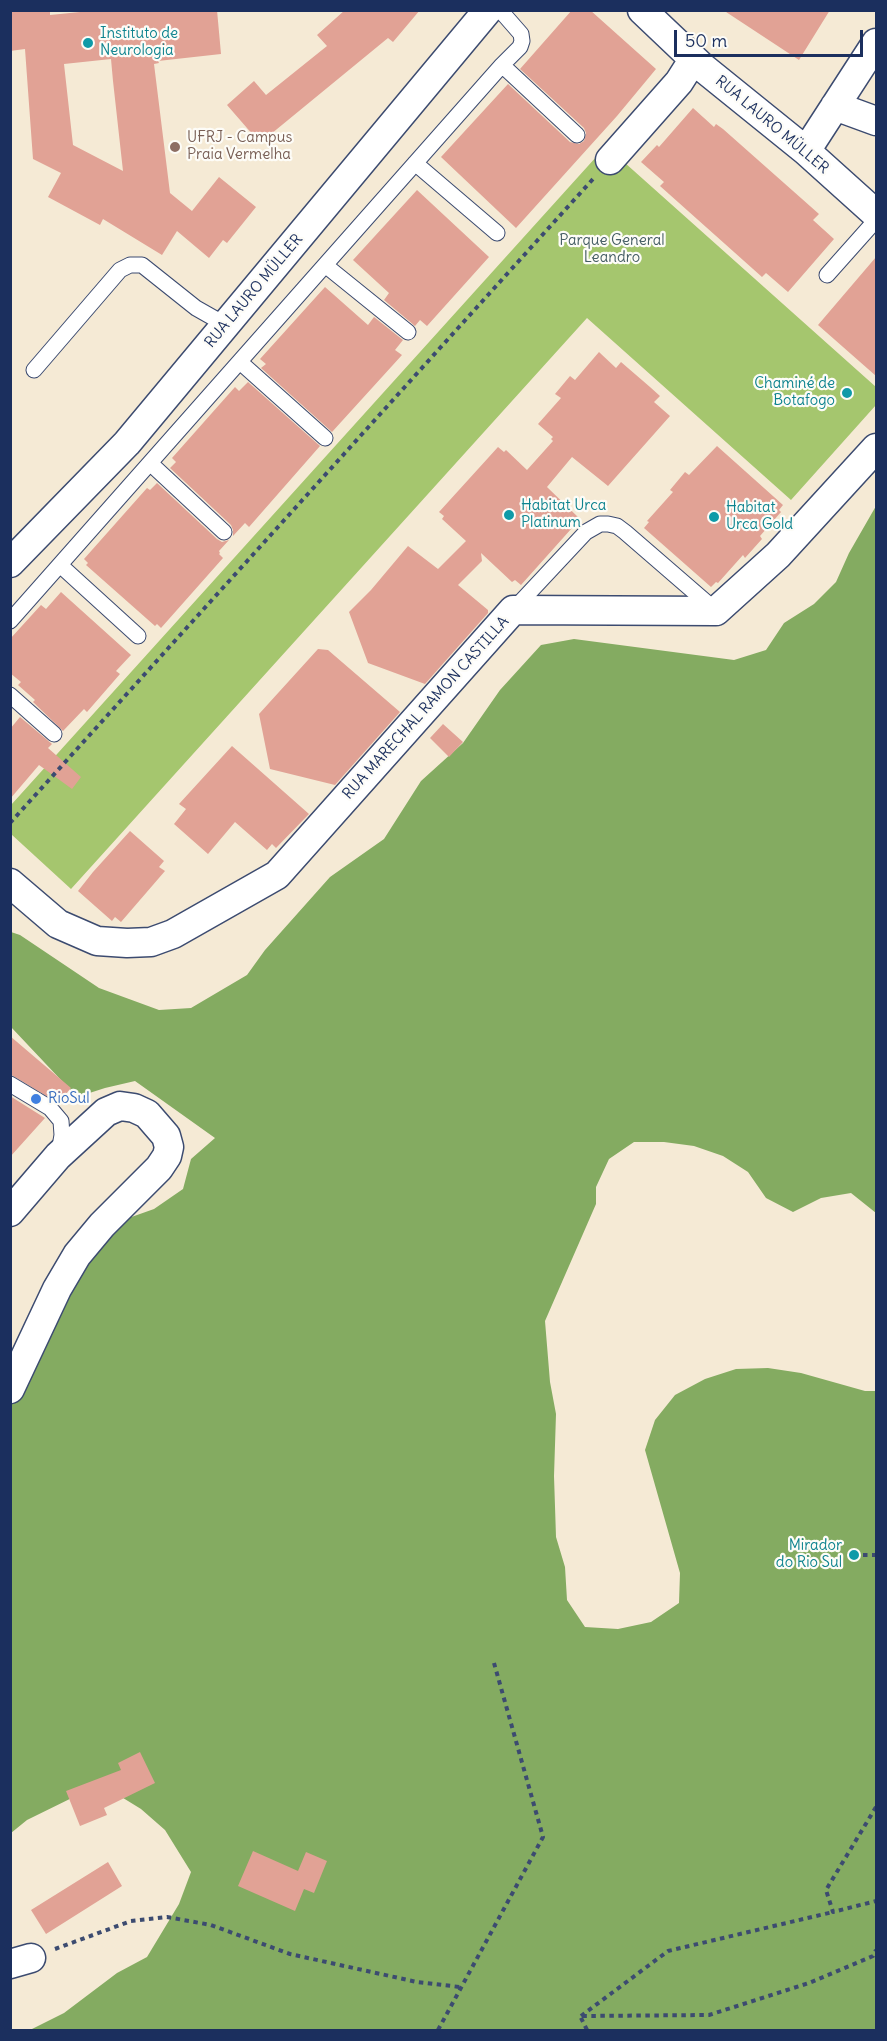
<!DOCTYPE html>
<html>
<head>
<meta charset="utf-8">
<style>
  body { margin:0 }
  #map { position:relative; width:887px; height:2041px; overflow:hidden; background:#f5ead5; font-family:Delius,sans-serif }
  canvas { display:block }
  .frame { position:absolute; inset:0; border:12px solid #1b2f5e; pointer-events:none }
  .scale { position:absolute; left:674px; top:30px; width:189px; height:27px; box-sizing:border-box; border:3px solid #1b2f5e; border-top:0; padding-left:8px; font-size:18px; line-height:21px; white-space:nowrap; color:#1b2f5e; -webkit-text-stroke:4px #fdfcf7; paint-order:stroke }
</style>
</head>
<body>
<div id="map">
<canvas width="887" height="2041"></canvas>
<div class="frame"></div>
<div class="scale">50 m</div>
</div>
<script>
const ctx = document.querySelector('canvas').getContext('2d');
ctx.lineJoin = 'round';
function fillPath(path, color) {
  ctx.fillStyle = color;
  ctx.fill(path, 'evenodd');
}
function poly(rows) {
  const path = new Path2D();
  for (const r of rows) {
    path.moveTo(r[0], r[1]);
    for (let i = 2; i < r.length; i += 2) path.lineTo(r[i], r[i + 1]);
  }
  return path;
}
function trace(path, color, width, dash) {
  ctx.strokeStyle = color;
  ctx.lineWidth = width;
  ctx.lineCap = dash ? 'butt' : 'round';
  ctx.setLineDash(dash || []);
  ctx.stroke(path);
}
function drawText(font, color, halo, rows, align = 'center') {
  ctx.font = font + ' Delius,sans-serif';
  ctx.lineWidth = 4.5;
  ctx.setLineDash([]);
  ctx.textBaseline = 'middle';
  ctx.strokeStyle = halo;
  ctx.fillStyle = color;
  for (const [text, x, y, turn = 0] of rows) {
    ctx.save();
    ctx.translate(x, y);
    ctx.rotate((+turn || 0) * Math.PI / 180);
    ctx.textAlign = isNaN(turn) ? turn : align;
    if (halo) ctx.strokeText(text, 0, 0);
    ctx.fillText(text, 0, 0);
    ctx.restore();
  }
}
fillPath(poly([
  [606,146,876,387,876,405,791,500,587,318,71,889,11,834,11,805]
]), '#a5c66e');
fillPath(poly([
  [876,506,876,1213,851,1193,821,1198,793,1212,766,1198,748,1172,723,1156,694,1146,664,1142,634,1142,609,1159,596,1187,596,1204,545,1321,550,1382,556,1414,554,1476,556,1537,565,1567,567,1600,585,1627,618,1629,651,1622,679,1603,680,1573,645,1450,655,1420,675,1395,705,1379,736,1369,768,1368,801,1373,865,1391,876,1391,876,2030,30,2030,64,2013,117,1973,147,1957,179,1904,191,1872,165,1830,141,1809,115,1793,86,1791,27,1820,11,1833,10,1399,77,1264,123,1220,154,1209,183,1189,191,1159,215,1138,135,1081,105,1088,77,1097,11,1027,11,932,20,935,99,988,159,1010,191,1008,247,975,265,950,330,877,384,839,421,781,463,743,500,690,541,645,574,639,734,660,766,650,784,623,814,604,836,582,849,553]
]), '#84ab61');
fillPath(poly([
  [10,10,50,10,50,15,100,10,217,10,221,54,158,61,159,63,154,64,170,193,192,211,219,177,256,207,227,243,223,240,209,258,177,231,162,255,103,219,100,225,48,197,61,173,33,159,25,49,10,51],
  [111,59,113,81,123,171,73,145,64,64],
  [345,10,420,10,393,42,388,38,260,143,227,105,254,81,266,95,327,46,317,35],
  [572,10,590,10,656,69,617,116,516,228,441,157,508,84,570,142,579,144,584,141,586,133,584,128,520,69],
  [723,10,830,10,799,60],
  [693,108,714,127,716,124,723,129,819,214,813,220,834,239,788,292,766,273,762,277,660,186,664,182,641,162,657,145,659,147],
  [417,190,489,257,427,326,420,320,415,326,384,300,389,293,353,260],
  [876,257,876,376,818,325],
  [325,287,368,325,374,317,403,340,395,350,402,355,332,432,261,368,266,364,260,359],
  [599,352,616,368,621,362,650,387,660,396,654,402,670,416,608,486,572,457,547,487,580,519,521,585,515,580,512,582,481,553,482,561,458,585,488,610,488,613,425,684,368,663,349,612,371,590,408,546,438,569,466,541,442,519,444,516,439,512,498,447,504,452,506,450,527,470,553,441,551,439,553,437,538,424,561,398,555,394,570,376,575,380],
  [248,382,320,446,249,527,245,523,233,536,233,530,231,525,170,468,176,462,172,458,235,387,239,391],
  [717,446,783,505,779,510,781,512,760,536,762,539,745,558,743,555,718,583,716,582,711,587,644,528,649,522,647,521,673,492,670,490,685,472,689,475],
  [157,483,217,539,222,542,229,540,219,551,220,553,219,554,223,558,161,628,157,624,155,626,86,565,88,563,84,559,147,488,150,490],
  [61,592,131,655,116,671,120,674,87,712,84,709,63,731,33,702,35,700,18,685,21,682,10,673,10,639,41,605,46,609],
  [318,649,328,650,400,712,335,785,270,769,259,714],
  [20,717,52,744,48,748,81,777,72,789,39,765,10,799,10,729],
  [443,724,463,742,449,757,430,738],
  [232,746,309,814,276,848,272,844,267,850,235,822,208,854,174,824,186,809,179,804],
  [130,831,164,861,159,867,165,871,121,922,115,917,112,921,78,891,93,872],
  [10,1036,71,1088,58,1103,10,1074],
  [10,1096,45,1118,10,1157],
  [140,1752,155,1783,104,1808,107,1815,80,1826,66,1791,121,1770,118,1763],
  [253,1851,298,1871,306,1852,327,1861,314,1893,304,1889,295,1911,238,1886],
  [108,1862,122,1886,46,1934,31,1910]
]), '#e1a295');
const lane = poly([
  [502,65,577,135],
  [415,163,497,233],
  [325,265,408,332],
  [827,275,876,220],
  [240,362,325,438],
  [34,370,120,270,130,265,142,265,196,308,226,325],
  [150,463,224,532],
  [60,565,138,636],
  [514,609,586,532,600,524,608,524,617,526,625,532,714,609],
  [10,621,502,65,520,47,522,41,521,34,500,10],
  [10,695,54,734],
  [10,1084,50,1108,61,1121,62,1135,59,1153]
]);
const street = poly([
  [642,10,702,67,806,151,876,214],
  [835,106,876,121],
  [806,151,876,43],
  [610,160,679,82,693,60],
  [10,563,127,443,488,10],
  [10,883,58,924,97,941,127,943,151,942,173,934,277,875,513,610,716,611,778,555,876,448],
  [10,1212,58,1156,106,1112,120,1106,134,1108,147,1114,166,1136,169,1147,167,1156,159,1168,102,1225,77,1255,57,1289,10,1389],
  [10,1964,31,1958]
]);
trace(lane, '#3c4b70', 17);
trace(street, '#3c4b70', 31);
trace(poly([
  [10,823,593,179],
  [854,1555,876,1555],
  [876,1807,826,1890,833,1912,876,1901],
  [55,1949,131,1921,167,1917,211,1925,290,1954,417,1982,460,1987],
  [581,2016,668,1951,833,1912],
  [438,2030,543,1837,494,1663],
  [587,2030,580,2016,709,2015,809,1983,873,1956,876,1950]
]), '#3c4b70', 4, [4.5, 4.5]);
trace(lane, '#fff', 15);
trace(street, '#fff', 28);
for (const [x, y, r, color] of [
  [88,43,6,"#0f9aa8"],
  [175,147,6,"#8d6e63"],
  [847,393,6,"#0f9aa8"],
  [509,515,6,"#0f9aa8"],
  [714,517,6,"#0f9aa8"],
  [36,1099,6,"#3f7fe0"],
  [854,1555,6,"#0f9aa8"]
]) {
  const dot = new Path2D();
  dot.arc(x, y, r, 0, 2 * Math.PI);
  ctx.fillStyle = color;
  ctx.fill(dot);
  trace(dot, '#fdfcf7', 2);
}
drawText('15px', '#0d838f', '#fdfcf7', [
  ["Instituto de",100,34],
  ["Neurologia",100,51],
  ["Chaminé de",835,384,"right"],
  ["Botafogo",835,401,"right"],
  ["Habitat Urca",521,506],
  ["Platinum",521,523],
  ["Habitat",726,508],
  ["Urca Gold",726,525],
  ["Mirador",842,1546,"right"],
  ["do Rio Sul",842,1563,"right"]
], 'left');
drawText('15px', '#1b2f5e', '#fdfcf7', [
  ["RUA LAURO MÜLLER",772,125,40],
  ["RUA LAURO MÜLLER",254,291,-50],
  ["RUA MARECHAL RAMON CASTILLA",426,708,-48]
]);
drawText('15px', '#785e54', '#fdfcf7', [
  ["UFRJ - Campus",187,138],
  ["Praia Vermelha",187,155]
], 'left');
drawText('15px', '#445c63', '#fdfcf7', [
  ["Parque General",612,241],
  ["Leandro",612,258]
]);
drawText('15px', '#366cbe', '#fdfcf7', [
  ["RioSul",48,1099]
], 'left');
</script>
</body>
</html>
